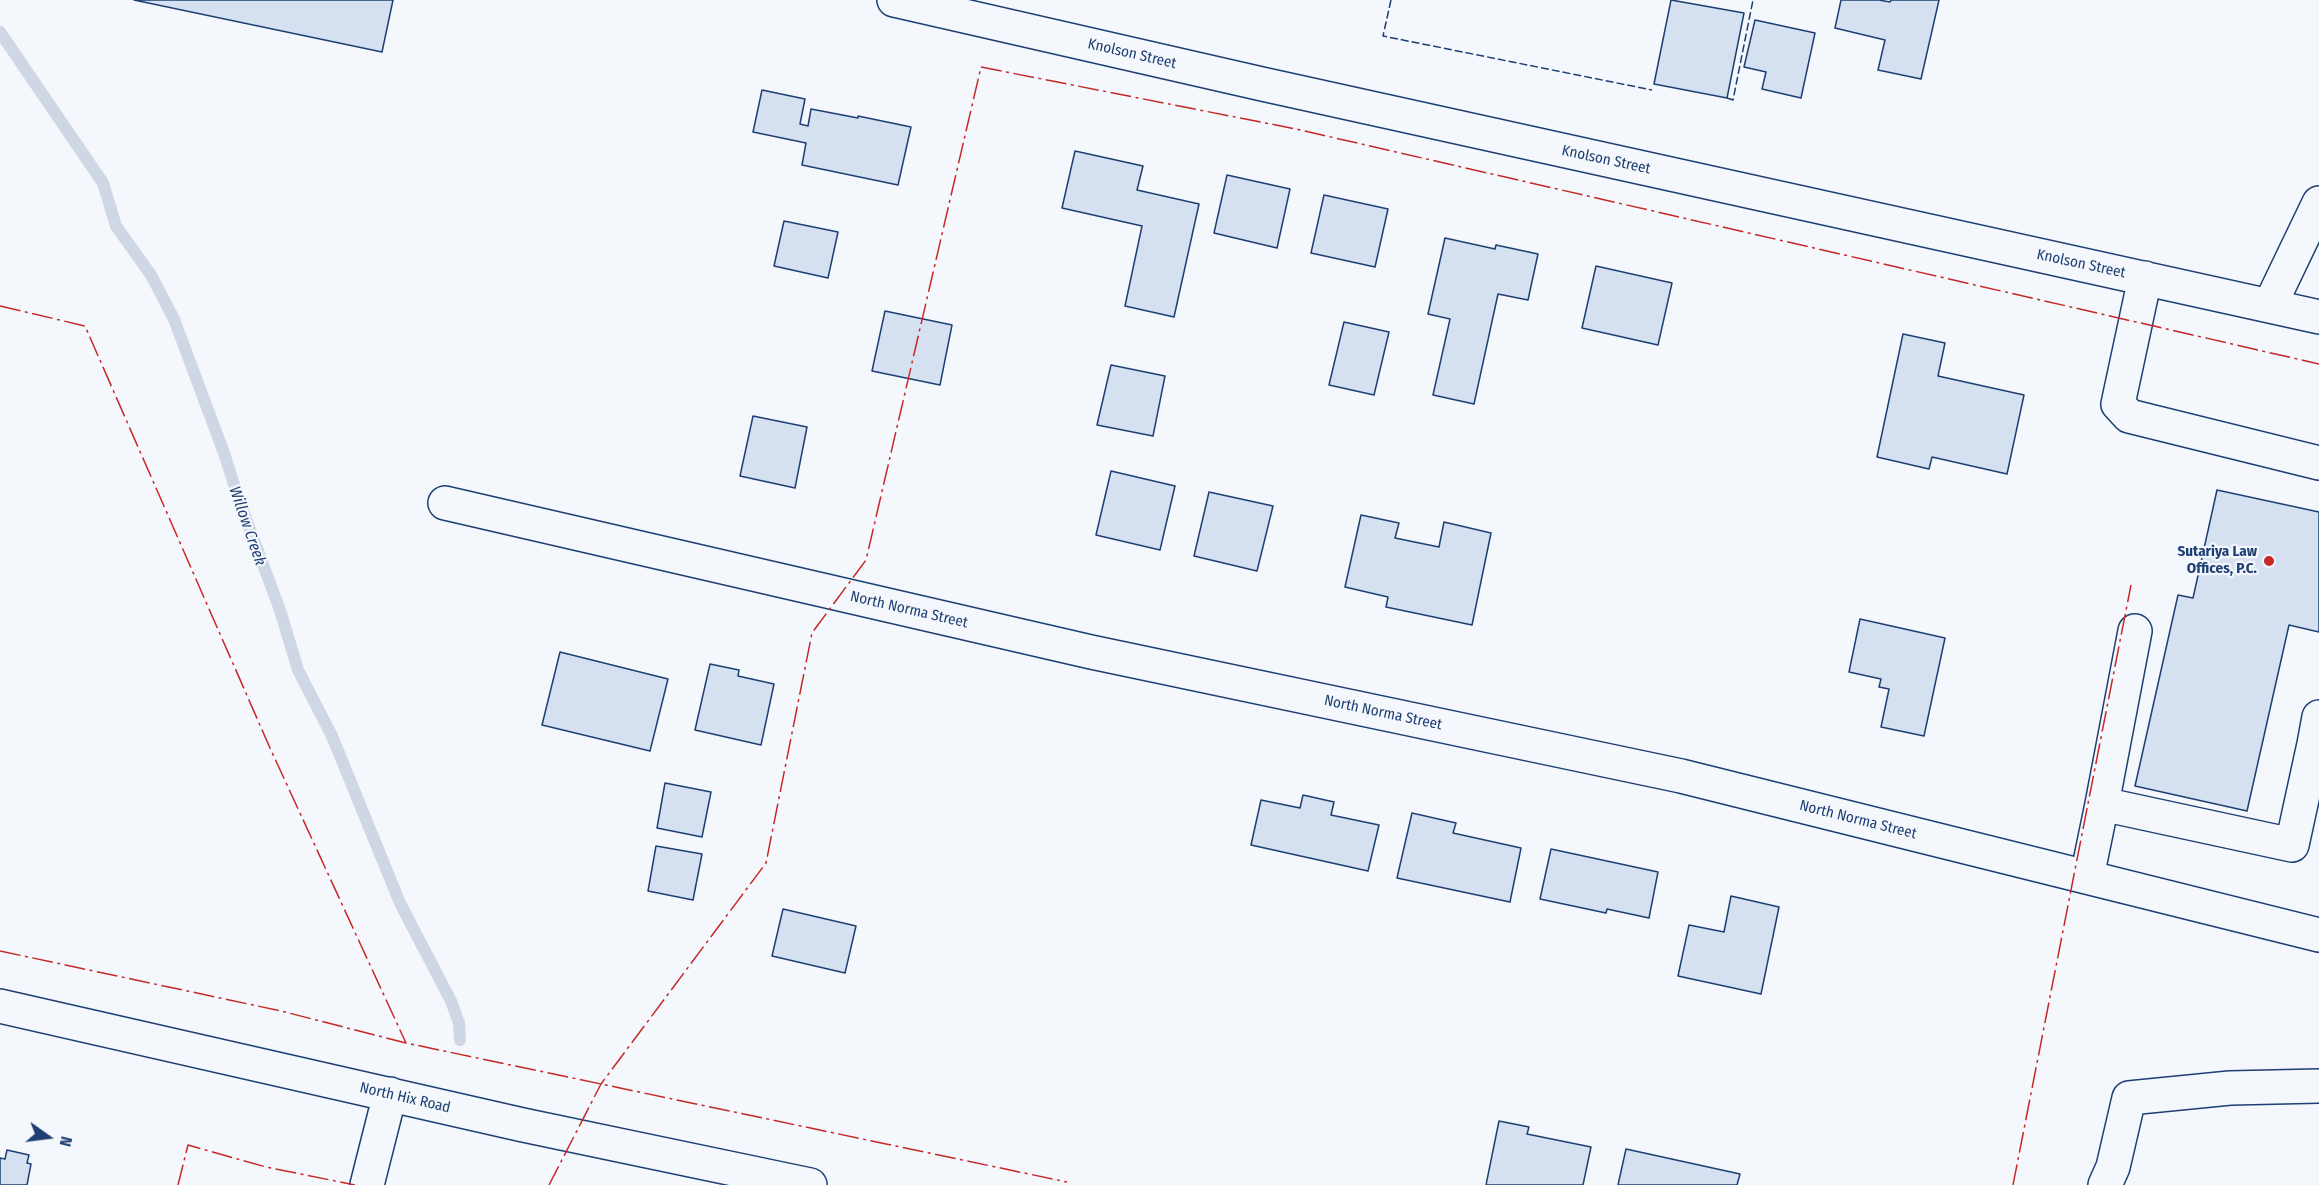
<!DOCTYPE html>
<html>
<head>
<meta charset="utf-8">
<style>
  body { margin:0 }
  #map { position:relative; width:2319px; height:1185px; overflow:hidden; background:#f4f7fb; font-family:"Fira Sans Condensed",sans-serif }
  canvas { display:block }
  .north { position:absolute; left:18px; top:1107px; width:60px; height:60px; -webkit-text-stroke:4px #f4f7fb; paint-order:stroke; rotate:104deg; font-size:16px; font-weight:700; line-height:24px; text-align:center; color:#1d3f73 }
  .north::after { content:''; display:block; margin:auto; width:21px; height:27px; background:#1d3f73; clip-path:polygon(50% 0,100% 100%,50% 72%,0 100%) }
</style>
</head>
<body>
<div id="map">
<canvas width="2319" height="1185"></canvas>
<div class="north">N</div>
</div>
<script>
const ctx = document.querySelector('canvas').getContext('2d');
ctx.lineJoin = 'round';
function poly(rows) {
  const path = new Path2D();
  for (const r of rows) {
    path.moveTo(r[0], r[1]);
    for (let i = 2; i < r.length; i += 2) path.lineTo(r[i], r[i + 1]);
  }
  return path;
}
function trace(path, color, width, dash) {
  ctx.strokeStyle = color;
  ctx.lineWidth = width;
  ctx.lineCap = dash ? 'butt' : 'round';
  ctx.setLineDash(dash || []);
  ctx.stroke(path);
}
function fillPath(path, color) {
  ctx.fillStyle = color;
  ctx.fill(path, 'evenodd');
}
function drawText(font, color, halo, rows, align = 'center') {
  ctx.font = font + ' "Fira Sans Condensed",sans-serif';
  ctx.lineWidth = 4.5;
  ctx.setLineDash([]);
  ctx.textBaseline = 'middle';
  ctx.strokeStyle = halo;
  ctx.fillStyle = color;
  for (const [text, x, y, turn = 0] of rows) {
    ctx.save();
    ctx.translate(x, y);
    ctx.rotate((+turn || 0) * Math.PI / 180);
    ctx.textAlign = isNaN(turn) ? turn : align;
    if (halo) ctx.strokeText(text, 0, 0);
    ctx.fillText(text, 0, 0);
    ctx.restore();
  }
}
trace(poly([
  [0,32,103,183,116,226,151,275,174,319,224,453,238,497,280,610,298,670,332,736,400,903,451,1001,459,1023,460,1040]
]), '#cfd7e4', 12);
const building = poly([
  [134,0,393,0,382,52,134,0],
  [1671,0,1744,13,1727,98,1654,84,1671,0],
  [1841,0,1879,0,1890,2,1891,0,1939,0,1921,79,1878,70,1885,40,1835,28,1841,0],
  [1755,20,1815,33,1801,98,1762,89,1766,72,1744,67,1755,20],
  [762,90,805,99,800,124,808,126,811,109,858,118,858,116,911,127,898,185,802,165,806,143,753,132,762,90],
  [1075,151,1143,166,1137,190,1199,204,1174,317,1125,306,1142,226,1062,208,1075,151],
  [1227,175,1290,189,1277,248,1214,233,1227,175],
  [1324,195,1388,209,1375,267,1311,253,1324,195],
  [784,221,838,232,828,278,774,266,784,221],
  [1445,238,1495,249,1496,245,1538,254,1528,300,1498,294,1474,404,1433,395,1450,319,1428,314,1445,238],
  [1596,266,1672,283,1658,345,1582,328,1596,266],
  [885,311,952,325,940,385,872,371,885,311],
  [1344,322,1389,332,1374,395,1329,385,1344,322],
  [1903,334,1945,343,1938,376,2024,395,2007,474,1932,457,1929,469,1877,457,1903,334],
  [1111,365,1165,376,1153,436,1097,425,1111,365],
  [753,416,807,427,795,488,740,476,753,416],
  [1111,471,1175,486,1160,550,1096,535,1111,471],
  [2217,490,2319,512,2319,632,2289,625,2247,811,2135,786,2178,595,2193,598,2217,490],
  [1209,492,1273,506,1257,571,1194,556,1209,492],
  [1361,515,1399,523,1395,538,1439,547,1444,522,1491,533,1472,625,1386,607,1388,597,1345,587,1361,515],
  [1860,619,1945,638,1924,736,1881,727,1889,689,1879,687,1881,679,1849,672,1860,619],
  [560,652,668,679,650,751,542,725,560,652],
  [710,664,739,670,738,676,774,684,761,745,695,730,710,664],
  [665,783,711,792,702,837,657,828,665,783],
  [1303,795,1334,802,1331,815,1379,825,1368,871,1251,845,1261,800,1300,808,1303,795],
  [1412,813,1456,823,1453,833,1521,848,1510,902,1397,878,1412,813],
  [656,846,702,854,693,900,648,891,656,846],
  [1551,849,1658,872,1649,918,1607,909,1606,913,1540,899,1551,849],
  [1731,896,1779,907,1761,994,1678,976,1689,925,1724,932,1731,896],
  [783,909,856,926,845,973,772,956,783,909],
  [1499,1121,1529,1127,1527,1134,1591,1147,1583,1185,1486,1185,1499,1121],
  [1626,1149,1740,1174,1737,1185,1618,1185,1626,1149],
  [7,1150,29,1155,27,1163,31,1164,27,1185,0,1185,0,1158,5,1159,7,1150]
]);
fillPath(building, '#d5e0f0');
trace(building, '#1d3f73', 1.5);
const minor = poly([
  [894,0,1262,84,2319,317],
  [2145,278,2118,404,2129,416,2319,463],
  [2270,305,2319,203],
  [445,503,1091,652,1681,776,2319,935],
  [2314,744,2319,717],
  [2102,804,2135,631],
  [2087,877,2102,804,2292,845,2314,744,2319,746],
  [0,1006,523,1125,810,1185],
  [367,1185,390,1094],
  [2105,1185,2113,1167,2129,1098,2230,1088,2319,1086]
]);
trace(minor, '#1d3f73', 36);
trace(minor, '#f4f7fb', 33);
trace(poly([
  [1391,0,1383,36,1652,90],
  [1727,98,1733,100,1753,0]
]), '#1d3f73', 1.5, [8, 3]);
trace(poly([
  [0,306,85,326,270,748,406,1043],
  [0,951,281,1011,406,1043,1067,1182],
  [178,1185,188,1145,266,1167,355,1185],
  [549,1185,601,1084,766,863,812,633,866,560,981,67,1296,129,2319,364],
  [2013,1185,2131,585]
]), '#c62828', 1.5, [21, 4.5, 3, 4.5]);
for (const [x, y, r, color] of [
  [2269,561,6,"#c62828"]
]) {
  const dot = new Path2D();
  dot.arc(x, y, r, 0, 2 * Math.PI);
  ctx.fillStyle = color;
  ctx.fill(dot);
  trace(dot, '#f4f7fb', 2);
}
drawText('15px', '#1d3f73', '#f4f7fb', [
  ["Knolson Street",1132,54,13],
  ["Knolson Street",1606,160,12],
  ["Knolson Street",2081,264,12],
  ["North Norma Street",909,610,13],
  ["North Norma Street",1383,713,12],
  ["North Norma Street",1858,820,14],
  ["North Hix Road",405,1098,13]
]);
drawText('bold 15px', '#1d3f73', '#f4f7fb', [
  ["Sutariya Law",2257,552],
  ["Offices, P.C.",2257,569]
], 'right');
drawText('italic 16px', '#1d3f73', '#f4f7fb', [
  ["Willow Creek",247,526,71]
]);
</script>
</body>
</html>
